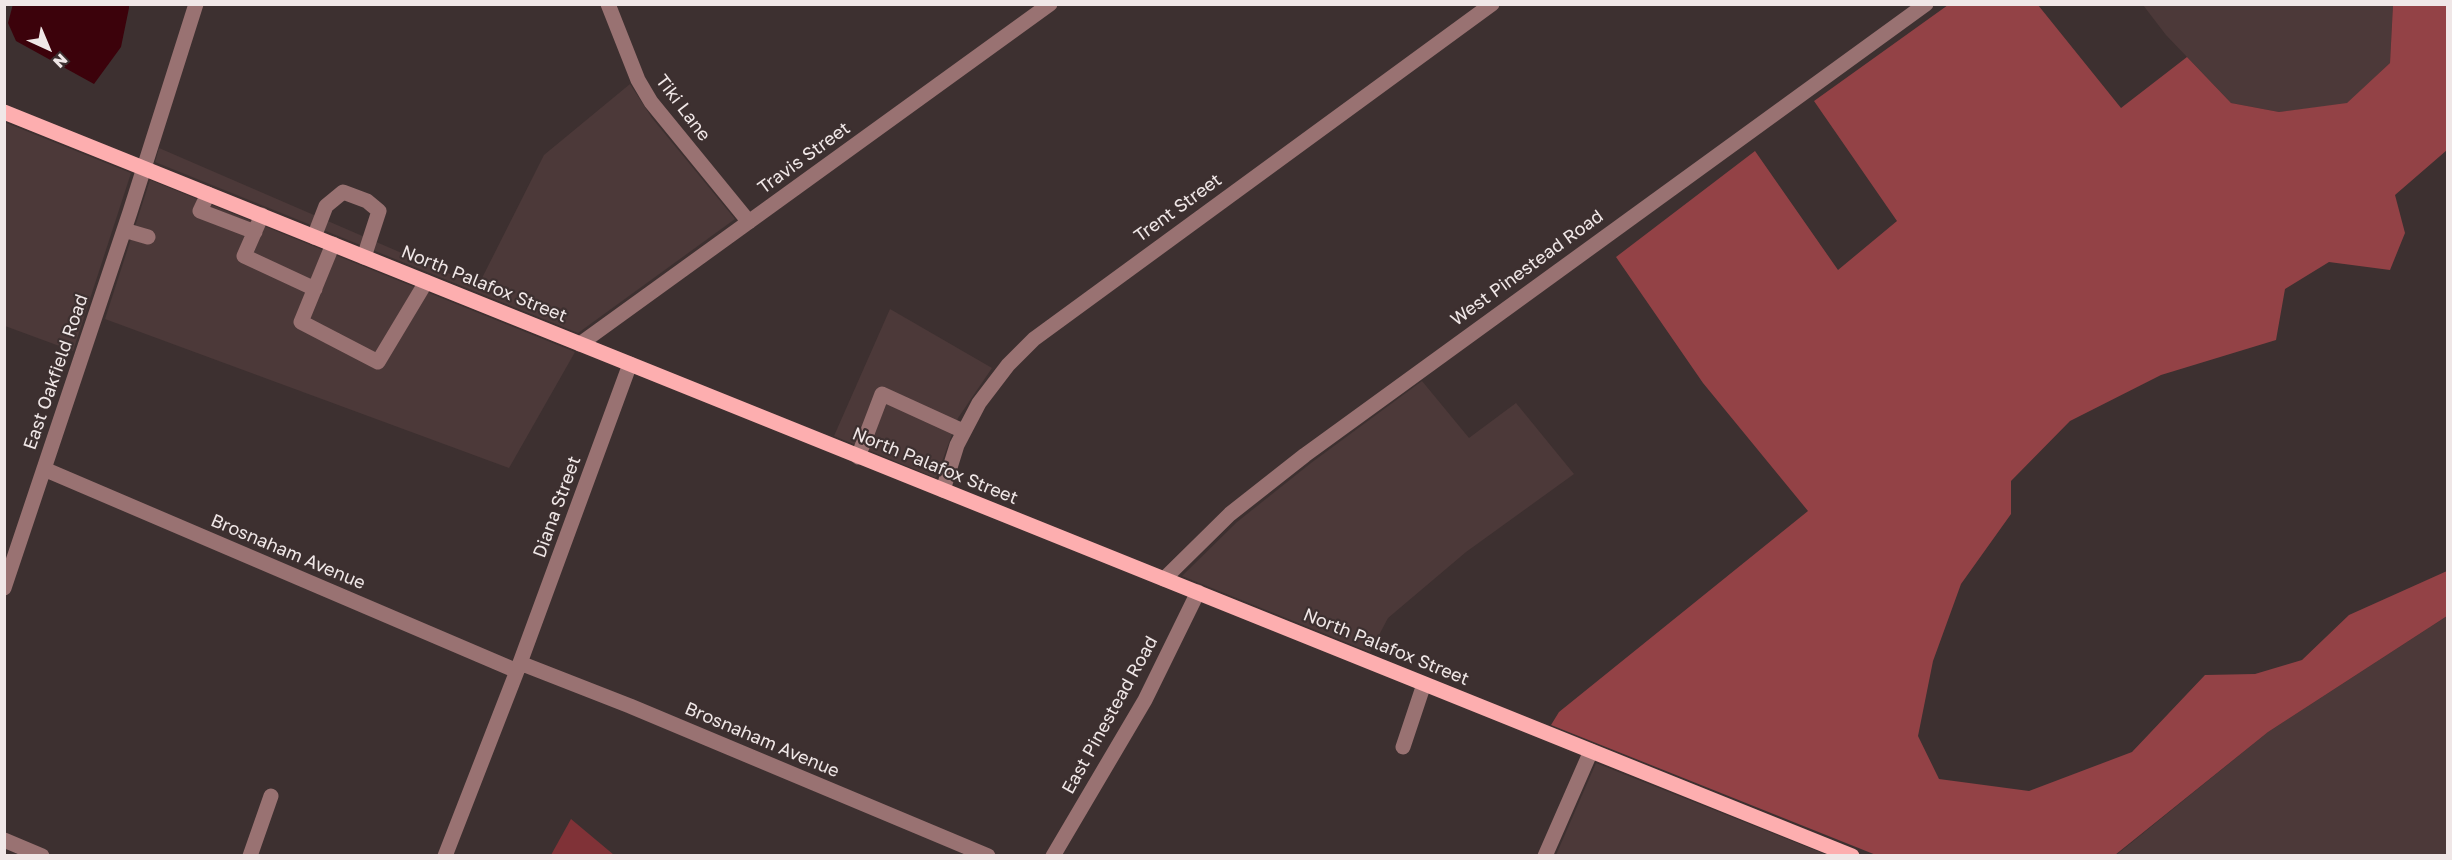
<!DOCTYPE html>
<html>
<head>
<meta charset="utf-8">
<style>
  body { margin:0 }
  #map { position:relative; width:2452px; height:860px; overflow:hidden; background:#3d3030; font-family:"Golos Text",sans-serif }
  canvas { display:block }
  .frame { position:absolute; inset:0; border:6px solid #f0e7e7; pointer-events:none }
  .north { position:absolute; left:18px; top:18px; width:60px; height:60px; -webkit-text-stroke:4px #3d3030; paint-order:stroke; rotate:136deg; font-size:16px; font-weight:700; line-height:24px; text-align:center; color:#f0e7e7 }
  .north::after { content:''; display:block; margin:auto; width:21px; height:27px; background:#f0e7e7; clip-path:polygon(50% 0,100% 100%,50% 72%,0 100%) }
</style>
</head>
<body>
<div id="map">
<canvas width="2452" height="860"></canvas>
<div class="frame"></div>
<div class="north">N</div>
</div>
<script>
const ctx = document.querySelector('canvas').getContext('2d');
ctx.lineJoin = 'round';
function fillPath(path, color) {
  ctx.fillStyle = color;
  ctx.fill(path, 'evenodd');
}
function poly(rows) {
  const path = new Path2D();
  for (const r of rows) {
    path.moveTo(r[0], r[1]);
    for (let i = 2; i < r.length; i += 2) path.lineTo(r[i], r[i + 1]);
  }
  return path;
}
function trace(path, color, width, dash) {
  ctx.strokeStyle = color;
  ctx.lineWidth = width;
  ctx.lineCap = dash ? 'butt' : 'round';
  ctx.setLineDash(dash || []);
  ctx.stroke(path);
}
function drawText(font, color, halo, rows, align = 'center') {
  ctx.font = font + ' "Golos Text",sans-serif';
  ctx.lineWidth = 4.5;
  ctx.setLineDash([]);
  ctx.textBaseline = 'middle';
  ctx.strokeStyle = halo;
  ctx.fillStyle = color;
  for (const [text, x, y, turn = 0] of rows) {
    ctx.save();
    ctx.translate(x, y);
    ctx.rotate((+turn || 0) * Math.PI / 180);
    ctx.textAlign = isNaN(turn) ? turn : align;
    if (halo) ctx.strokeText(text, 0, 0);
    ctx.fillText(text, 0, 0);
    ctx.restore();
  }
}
fillPath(poly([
  [2143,5,2393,5,2390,63,2347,104,2279,112,2231,103,2166,35],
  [630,84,652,118,735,219,578,333,155,162,159,148,478,286,544,155],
  [4,122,131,173,73,351,5,326],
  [150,180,575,352,509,468,105,319],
  [890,309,992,368,958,418,936,478,834,436],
  [1422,381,1469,438,1516,403,1574,474,1466,552,1388,618,1370,652,1182,576,1237,522,1311,463],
  [2447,616,2447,855,2115,856,2268,732],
  [1596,763,1827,855,1556,855]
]), '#4c3939');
fillPath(poly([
  [571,819,614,855,551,855]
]), '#803237');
fillPath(poly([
  [1948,5,2038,5,2121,108,2187,57,2231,103,2279,112,2347,103,2390,63,2393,5,2447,5,2447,150,2395,195,2405,233,2390,270,2329,262,2285,289,2276,340,2161,375,2070,421,2011,481,2011,514,1961,584,1933,661,1918,736,1939,779,2029,791,2132,752,2205,675,2255,674,2302,660,2349,615,2447,571,2447,616,2268,732,2115,855,1876,855,1551,725,1559,712,1808,511,1703,383,1616,257,1755,151,1838,270,1897,221,1814,101]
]), '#934246');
fillPath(poly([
  [13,4,129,4,129,8,121,47,94,84,16,41,8,23]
]), '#3c020b');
trace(poly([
  [608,4,638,80,651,102,749,222],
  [208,194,200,211,255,232],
  [262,215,244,256,315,289],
  [124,230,148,237],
  [314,237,326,206,343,192,367,201,379,211,364,257],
  [333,244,301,322,378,362,426,282],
  [580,344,1050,4],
  [858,457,882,394,963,431],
  [44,469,517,671],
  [943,490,957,445,979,403,1008,365,1034,339,1492,4],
  [1164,579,1230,514,1305,455,1926,4],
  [4,588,130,212,196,4],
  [520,663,630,706,988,856],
  [1403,747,1424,684],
  [4,840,42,856],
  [250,856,271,796],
  [445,856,517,671,630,364],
  [1053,856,1145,700,1198,592],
  [1545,856,1591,751]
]), '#997272', 15);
trace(poly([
  [4,112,1852,856]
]), '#fdaeaf', 15);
drawText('18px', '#f0e7e7', '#3d3030', [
  ["Tiki Lane",683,108,53],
  ["Travis Street",804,158,-36],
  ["Trent Street",1178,208,-36],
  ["West Pinestead Road",1527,268,-36],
  ["North Palafox Street",484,284,22],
  ["East Oakfield Road",56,372,-71],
  ["North Palafox Street",935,466,22],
  ["Diana Street",557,507,-70],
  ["Brosnaham Avenue",288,552,23],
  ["North Palafox Street",1386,647,22],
  ["East Pinestead Road",1110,715,-61],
  ["Brosnaham Avenue",762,740,23]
]);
</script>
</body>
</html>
